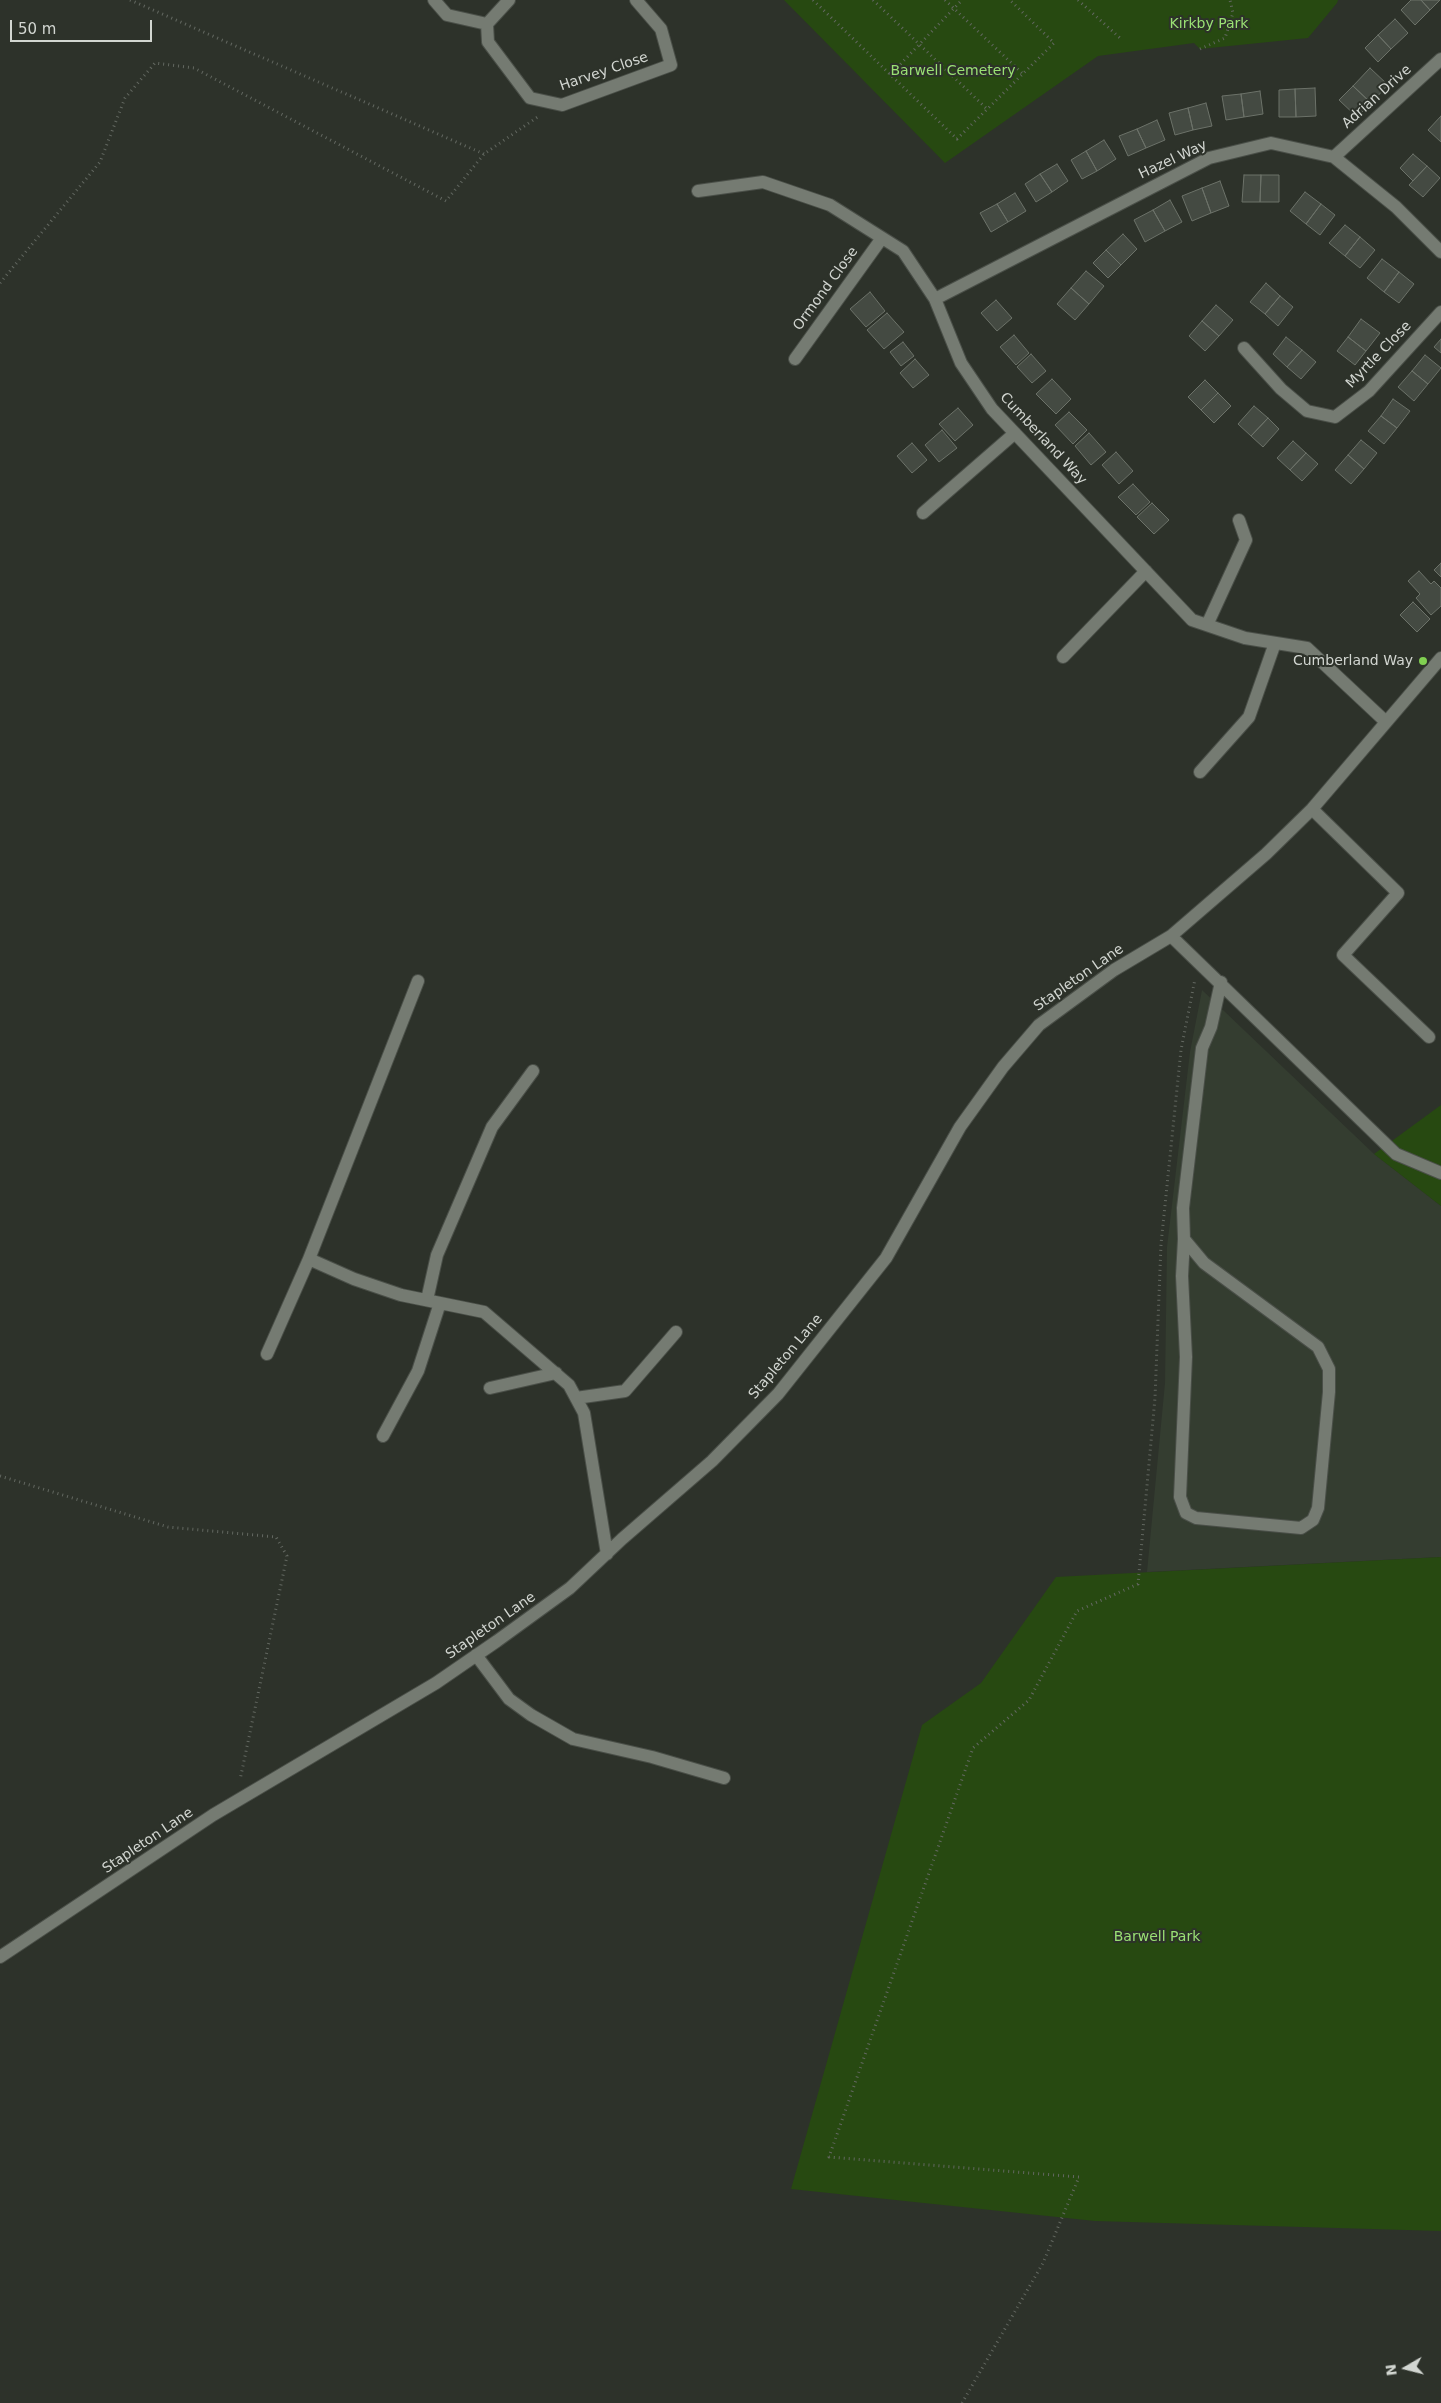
<!DOCTYPE html>
<html>
<head>
<meta charset="utf-8">
<style>
  body { margin:0 }
  #map { position:relative; width:1441px; height:2403px; overflow:hidden; background:#2d322a; font-family:"DejaVu Sans",sans-serif }
  canvas { display:block }
  .north { position:absolute; left:1381px; top:2343px; width:50px; height:50px; -webkit-text-stroke:4px #2d322a; paint-order:stroke; rotate:262deg; font-size:14px; font-weight:700; line-height:20px; text-align:center; color:#d2d6d1 }
  .north::after { content:''; display:block; margin:auto; width:18px; height:22px; background:#d2d6d1; clip-path:polygon(50% 0,100% 100%,50% 72%,0 100%) }
  .scale { position:absolute; left:10px; top:20px; width:142px; height:22px; box-sizing:border-box; border:2px solid #d2d6d1; border-top:0; padding-left:6px; font-size:15px; line-height:18px; white-space:nowrap; color:#d2d6d1; -webkit-text-stroke:4px #2d322a; paint-order:stroke }
</style>
</head>
<body>
<div id="map">
<canvas width="1441" height="2403"></canvas>
<div class="north">N</div>
<div class="scale">50 m</div>
</div>
<script>
const ctx = document.querySelector('canvas').getContext('2d');
ctx.lineJoin = 'round';
function fillPath(path, color) {
  ctx.fillStyle = color;
  ctx.fill(path, 'evenodd');
}
function poly(rows) {
  const path = new Path2D();
  for (const r of rows) {
    path.moveTo(r[0], r[1]);
    for (let i = 2; i < r.length; i += 2) path.lineTo(r[i], r[i + 1]);
  }
  return path;
}
function trace(path, color, width, dash) {
  ctx.strokeStyle = color;
  ctx.lineWidth = width;
  ctx.lineCap = dash ? 'butt' : 'round';
  ctx.setLineDash(dash || []);
  ctx.stroke(path);
}
function drawText(font, color, halo, rows, align = 'center') {
  ctx.font = font + ' "DejaVu Sans",sans-serif';
  ctx.lineWidth = 4;
  ctx.setLineDash([]);
  ctx.textBaseline = 'middle';
  ctx.strokeStyle = halo;
  ctx.fillStyle = color;
  for (const [text, x, y, turn = 0] of rows) {
    ctx.save();
    ctx.translate(x, y);
    ctx.rotate((+turn || 0) * Math.PI / 180);
    ctx.textAlign = isNaN(turn) ? turn : align;
    if (halo) ctx.strokeText(text, 0, 0);
    ctx.fillText(text, 0, 0);
    ctx.restore();
  }
}
fillPath(poly([
  [1202,990,1374,1154,1441,1206,1441,1557,1147,1572,1165,1383,1167,1247,1190,1052]
]), '#343d30');
fillPath(poly([
  [784,0,1338,0,1337,3,1308,38,1200,49,1194,43,1098,56,945,163],
  [1441,1105,1441,1206,1374,1154],
  [1441,1557,1441,2231,1095,2221,791,2189,922,1725,981,1683,1056,1577]
]), '#274911');
const building = poly([
  [1411,0,1421,0,1430,10,1415,25,1401,10,1411,0],
  [1421,0,1440,0,1430,10,1421,0],
  [1395,19,1408,33,1391,49,1378,35,1395,19],
  [1378,35,1391,49,1378,62,1365,48,1378,35],
  [1370,68,1388,85,1371,103,1353,86,1370,68],
  [1353,86,1371,103,1357,117,1339,100,1353,86],
  [1315,88,1316,116,1296,117,1295,89,1315,88],
  [1295,89,1296,117,1279,117,1279,90,1295,89],
  [1260,91,1263,114,1244,117,1241,94,1260,91],
  [1241,94,1244,117,1226,120,1222,96,1241,94],
  [1206,103,1212,126,1193,130,1188,108,1206,103],
  [1188,108,1193,130,1175,135,1169,113,1188,108],
  [1441,116,1441,142,1428,130,1441,116],
  [1157,120,1165,140,1146,148,1137,129,1157,120],
  [1137,129,1146,148,1128,156,1119,136,1137,129],
  [1104,140,1116,159,1097,171,1086,151,1104,140],
  [1086,151,1097,171,1082,179,1071,160,1086,151],
  [1413,154,1427,166,1413,181,1400,168,1413,154],
  [1057,164,1068,181,1052,192,1040,174,1057,164],
  [1427,166,1440,178,1423,197,1409,185,1427,166],
  [1040,174,1052,192,1036,202,1025,184,1040,174],
  [1244,175,1261,175,1260,202,1242,202,1244,175],
  [1261,175,1279,175,1279,202,1260,202,1261,175],
  [1220,181,1229,206,1211,213,1202,188,1220,181],
  [1202,188,1211,213,1192,221,1182,196,1202,188],
  [1305,192,1321,204,1306,224,1290,211,1305,192],
  [1015,193,1026,211,1008,222,997,204,1015,193],
  [1170,200,1182,222,1165,231,1153,210,1170,200],
  [997,204,1008,222,991,232,980,213,997,204],
  [1321,204,1335,215,1320,235,1306,224,1321,204],
  [1153,210,1165,231,1145,242,1134,220,1153,210],
  [1345,225,1360,237,1345,256,1329,243,1345,225],
  [1123,234,1137,249,1121,265,1106,250,1123,234],
  [1360,237,1375,250,1360,268,1345,256,1360,237],
  [1106,250,1121,265,1108,278,1093,263,1106,250],
  [1382,259,1399,272,1384,292,1367,278,1382,259],
  [1086,271,1104,286,1089,304,1071,288,1086,271],
  [1399,272,1414,284,1399,303,1384,292,1399,272],
  [1266,283,1280,296,1265,314,1250,302,1266,283],
  [1071,288,1089,304,1075,320,1057,304,1071,288],
  [870,292,885,311,866,327,850,309,870,292],
  [1280,296,1293,307,1278,326,1265,314,1280,296],
  [996,300,1012,318,997,331,981,313,996,300],
  [1216,305,1233,320,1219,336,1202,321,1216,305],
  [887,313,904,332,884,349,867,330,887,313],
  [1361,319,1380,333,1366,351,1348,337,1361,319],
  [1202,321,1219,336,1205,351,1189,336,1202,321],
  [1014,335,1029,353,1016,365,1000,347,1014,335],
  [1286,337,1302,350,1287,367,1273,354,1286,337],
  [1348,337,1366,351,1355,365,1337,351,1348,337],
  [1441,339,1441,353,1434,347,1441,339],
  [903,342,914,356,901,366,890,352,903,342],
  [1302,350,1316,362,1301,379,1287,367,1302,350],
  [1031,354,1046,371,1032,383,1017,367,1031,354],
  [1425,355,1441,368,1428,384,1412,371,1425,355],
  [915,359,929,375,913,388,900,373,915,359],
  [1412,371,1428,384,1414,401,1398,387,1412,371],
  [1052,379,1071,399,1056,414,1036,394,1052,379],
  [1205,380,1218,393,1201,410,1188,397,1205,380],
  [1218,393,1231,406,1214,423,1201,410,1218,393],
  [1393,399,1410,411,1397,428,1381,416,1393,399],
  [1254,406,1268,418,1251,436,1238,424,1254,406],
  [958,408,973,425,955,441,939,424,958,408],
  [1069,412,1087,430,1073,444,1055,425,1069,412],
  [1381,416,1397,428,1384,444,1368,431,1381,416],
  [1268,418,1279,429,1263,447,1251,436,1268,418],
  [942,430,957,448,939,462,925,445,942,430],
  [1089,433,1106,452,1091,465,1075,446,1089,433],
  [1361,440,1377,453,1364,469,1348,455,1361,440],
  [1293,441,1306,453,1290,470,1277,458,1293,441],
  [912,443,927,460,912,473,897,456,912,443],
  [1116,452,1133,471,1119,484,1102,465,1116,452],
  [1306,453,1318,464,1302,481,1290,470,1306,453],
  [1348,455,1364,469,1351,484,1335,470,1348,455],
  [1133,484,1150,502,1136,515,1118,497,1133,484],
  [1152,503,1169,520,1154,534,1137,517,1152,503],
  [1441,563,1441,577,1434,570,1441,563],
  [1419,571,1431,584,1434,581,1441,588,1441,606,1431,615,1416,598,1420,594,1408,581,1419,571],
  [1413,602,1430,619,1417,632,1400,615,1413,602]
]);
fillPath(building, '#444a42');
trace(building, '#6c7269', 1);
const minor = poly([
  [434,0,447,15,487,24],
  [487,24,488,42,530,98,562,105,671,65,661,29,636,0],
  [487,24,509,0],
  [1334,157,1441,59],
  [698,191,763,182,830,205,903,251,935,299,961,363,992,409,1192,620,1245,638,1307,648,1386,722],
  [935,299,1209,158,1271,143,1334,157,1396,207,1441,252],
  [1244,348,1281,389,1307,411,1335,417,1369,391,1441,312],
  [795,359,882,238],
  [923,513,1015,433],
  [1207,625,1246,540,1239,520],
  [1063,657,1146,571],
  [1200,772,1249,717,1275,643],
  [1312,809,1398,893,1343,955,1429,1037],
  [1171,936,1396,1154,1441,1173],
  [418,981,309,1259,354,1279,401,1295,484,1312,569,1385,584,1413,607,1554],
  [1184,1239,1204,1263,1318,1347,1329,1369,1329,1392,1318,1508,1313,1520,1301,1528,1196,1518,1186,1513,1180,1497,1186,1357,1182,1276,1184,1239,1183,1208,1202,1048,1211,1027,1221,982],
  [427,1300,437,1255,492,1127,533,1071],
  [267,1354,309,1259],
  [490,1388,556,1373],
  [576,1398,625,1391,676,1332],
  [383,1436,418,1371,440,1303],
  [476,1655,509,1699,531,1715,573,1739,652,1757,724,1778],
  [0,1957,213,1815,436,1683,497,1641,570,1588,622,1539,712,1461,778,1394,886,1258,960,1127,1003,1067,1039,1025,1114,970,1171,936,1266,854,1312,809,1441,658]
]);
trace(minor, '#4a4f48', 14);
trace(poly([
  [130,0,484,154],
  [813,0,957,139,1054,43,1010,0],
  [873,0,987,109],
  [945,0,1023,74],
  [1078,0,1120,38],
  [1200,49,1225,38,1233,13,1230,0],
  [890,75,962,0],
  [0,283,100,162,125,98,155,63,194,68,446,201,484,154,539,116],
  [0,1476,168,1527,276,1537,287,1556,240,1780],
  [962,2403,1043,2263,1079,2177,829,2157,973,1748,1029,1700,1077,1611,1138,1584,1155,1398,1161,1244,1181,1050,1195,979]
]), '#636861', 3, [1, 4]);
trace(minor, '#757b72', 12);
for (const [x, y, r, color] of [
  [1423,661,5,"#80d051"]
]) {
  const dot = new Path2D();
  dot.arc(x, y, r, 0, 2 * Math.PI);
  ctx.fillStyle = color;
  ctx.fill(dot);
  trace(dot, '#2d322a', 2);
}
drawText('14px', '#9ae174', '#2d322a', [
  ["Kirkby Park",1209,24],
  ["Barwell Cemetery",953,71],
  ["Barwell Park",1157,1937]
]);
drawText('14px', '#d2d6d1', '#2d322a', [
  ["Harvey Close",604,72,-19],
  ["Adrian Drive",1377,97,-42],
  ["Hazel Way",1173,160,-25],
  ["Ormond Close",826,289,-54],
  ["Myrtle Close",1379,355,-46],
  ["Cumberland Way",1043,439,47],
  ["Stapleton Lane",1079,978,-35],
  ["Stapleton Lane",786,1357,-50],
  ["Stapleton Lane",491,1626,-35],
  ["Stapleton Lane",148,1841,-34]
]);
drawText('14px', '#d2d6d1', '#2d322a', [
  ["Cumberland Way",1413,661]
], 'right');
</script>
</body>
</html>
